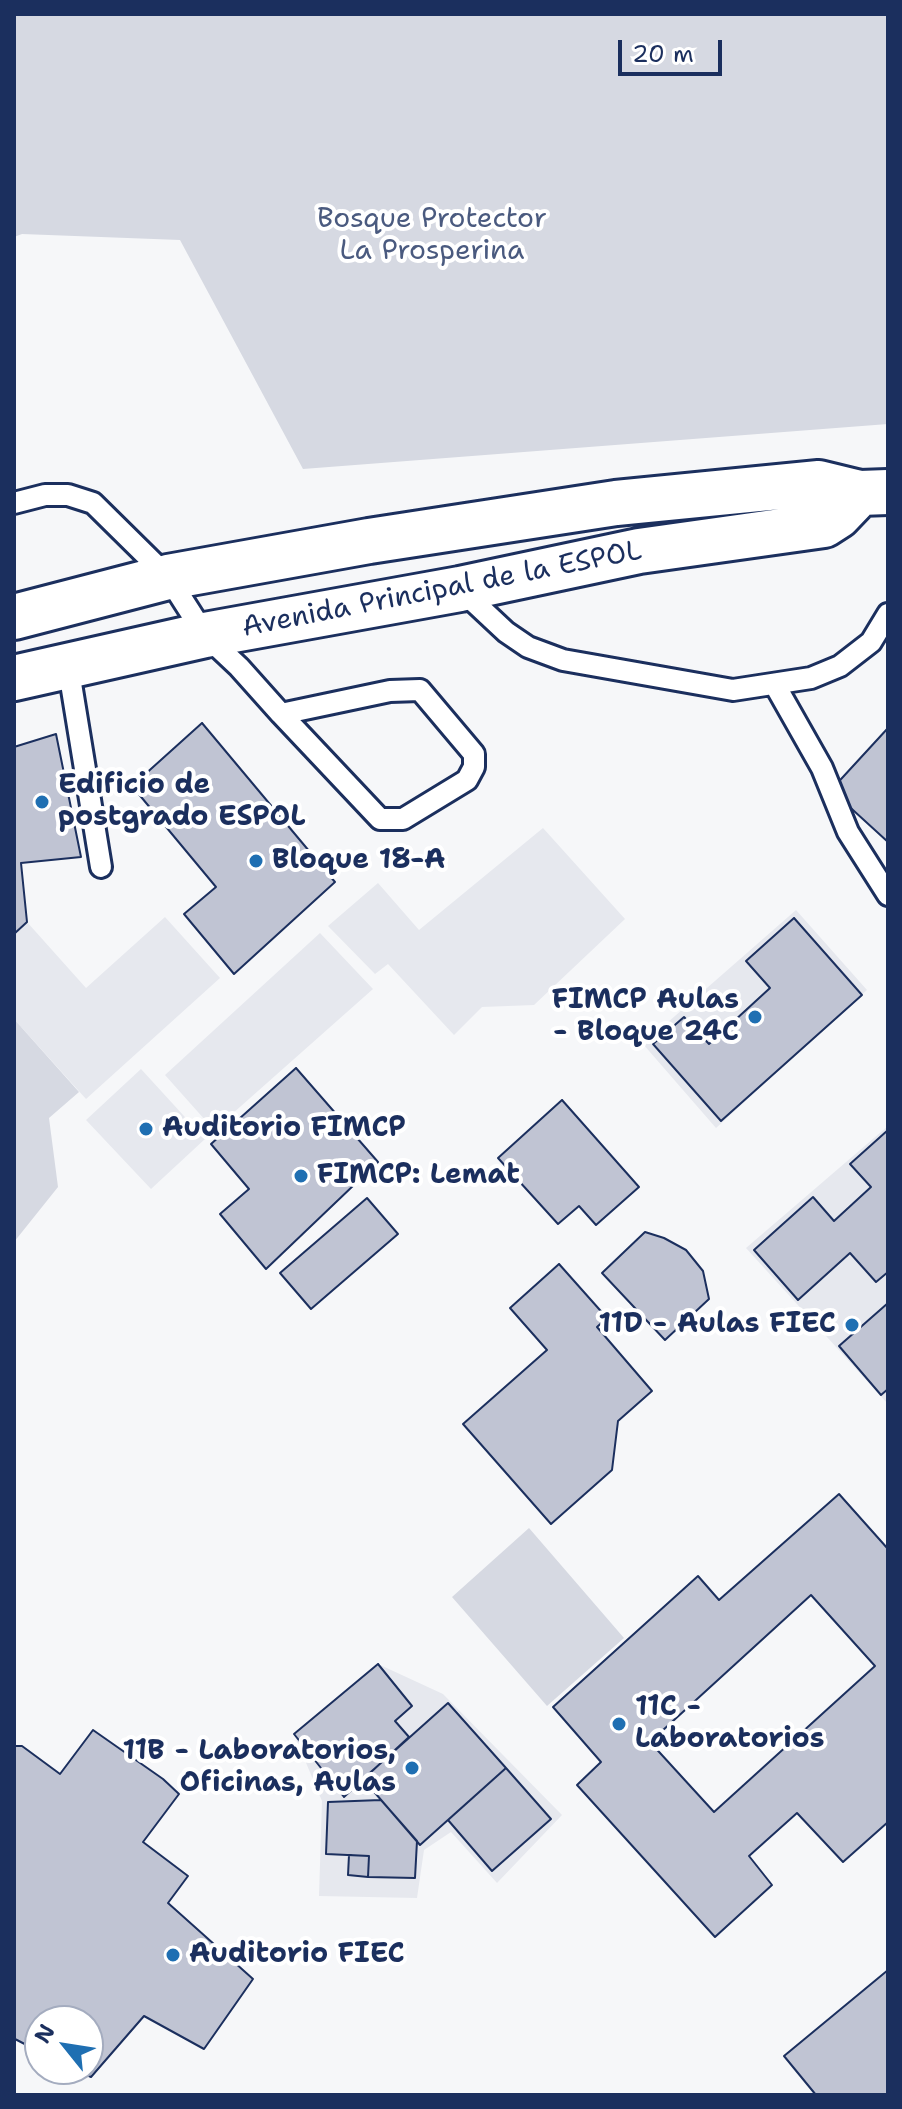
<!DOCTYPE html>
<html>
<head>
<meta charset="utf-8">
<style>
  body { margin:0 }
  #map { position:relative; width:902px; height:2109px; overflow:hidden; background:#f6f7f9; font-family:"Shantell Sans",sans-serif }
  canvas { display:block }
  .frame { position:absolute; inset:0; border:16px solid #1b2f5e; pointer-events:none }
  .north { position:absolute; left:24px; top:2005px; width:80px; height:80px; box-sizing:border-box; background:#fff; border:2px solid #a4acbf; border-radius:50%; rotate:300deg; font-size:22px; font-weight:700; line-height:32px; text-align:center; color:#1b2f5e }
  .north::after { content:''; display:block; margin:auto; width:28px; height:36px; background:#1f6fb2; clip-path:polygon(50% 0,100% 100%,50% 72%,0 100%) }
  .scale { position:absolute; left:618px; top:40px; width:104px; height:36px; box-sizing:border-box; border:4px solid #1b2f5e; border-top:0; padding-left:10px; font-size:24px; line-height:28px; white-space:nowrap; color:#1b2f5e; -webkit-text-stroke:6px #fff; paint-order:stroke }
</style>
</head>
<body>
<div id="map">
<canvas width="902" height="2109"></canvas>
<div class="frame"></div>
<div class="north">N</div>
<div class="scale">20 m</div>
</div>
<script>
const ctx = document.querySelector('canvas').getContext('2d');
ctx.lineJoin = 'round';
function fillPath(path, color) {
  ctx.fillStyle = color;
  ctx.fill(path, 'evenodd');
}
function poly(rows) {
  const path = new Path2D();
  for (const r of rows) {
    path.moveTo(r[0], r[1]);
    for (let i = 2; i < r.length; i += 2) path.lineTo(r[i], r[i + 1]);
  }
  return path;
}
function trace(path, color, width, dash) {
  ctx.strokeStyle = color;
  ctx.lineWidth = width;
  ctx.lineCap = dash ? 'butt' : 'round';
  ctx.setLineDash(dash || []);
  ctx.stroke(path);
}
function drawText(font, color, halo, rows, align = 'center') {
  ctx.font = font + ' "Shantell Sans",sans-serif';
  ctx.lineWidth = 8;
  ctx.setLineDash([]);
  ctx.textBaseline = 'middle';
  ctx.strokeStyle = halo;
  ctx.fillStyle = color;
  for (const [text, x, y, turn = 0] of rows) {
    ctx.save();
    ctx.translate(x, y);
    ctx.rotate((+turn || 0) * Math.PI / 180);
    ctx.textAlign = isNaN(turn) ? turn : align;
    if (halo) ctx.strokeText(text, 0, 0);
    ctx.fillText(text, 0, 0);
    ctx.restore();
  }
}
fillPath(poly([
  [543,828,625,919,534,1005,482,1007,454,1035,388,964,375,974,328,926,378,883,419,930],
  [796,910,867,990,716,1128,643,1044],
  [165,917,220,978,86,1099,14,1019,14,934,27,922,86,988],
  [320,933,373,989,214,1130,165,1075],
  [141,1069,205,1139,151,1189,86,1120],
  [888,1126,888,1402,887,1403,746,1248],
  [378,1664,443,1694,562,1815,497,1883,451,1832,424,1850,417,1898,319,1896,322,1801,294,1734]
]), '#e6e8ee');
fillPath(poly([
  [14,14,888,14,888,424,303,469,180,240,22,234,14,237],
  [14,1019,79,1092,49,1118,58,1187,14,1242],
  [529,1528,624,1638,547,1706,452,1597]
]), '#d6d9e2');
const building = poly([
  [202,723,335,882,234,974,184,914,216,887,132,786,202,723],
  [888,728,888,842,831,790,888,728],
  [56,734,81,857,21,863,27,922,14,934,14,747,56,734],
  [794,918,862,995,721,1121,653,1044,684,1017,709,1044,770,988,746,961,794,918],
  [296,1068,378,1162,266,1269,220,1214,249,1189,211,1144,296,1068],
  [562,1100,639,1187,596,1225,579,1206,558,1224,498,1158,562,1100],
  [888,1130,888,1272,876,1282,850,1253,798,1300,754,1250,813,1197,834,1221,871,1187,850,1164,888,1130],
  [367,1198,398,1234,311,1309,280,1273,367,1198],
  [645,1232,664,1238,686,1250,703,1271,709,1299,665,1340,602,1273,645,1232],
  [559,1264,607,1318,597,1327,652,1391,618,1421,612,1470,551,1524,463,1424,547,1350,510,1308,559,1264],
  [888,1303,888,1389,881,1395,839,1346,888,1303],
  [839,1494,888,1549,888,1822,843,1862,797,1813,749,1856,772,1885,715,1937,577,1785,601,1762,553,1707,698,1576,719,1600,839,1494],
  [811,1595,875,1666,714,1812,650,1742,811,1595],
  [378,1664,412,1706,395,1721,409,1737,344,1797,294,1734,378,1664],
  [448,1703,506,1768,420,1845,363,1779,448,1703],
  [93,1730,163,1779,179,1794,143,1842,188,1876,168,1903,253,1979,204,2049,144,2016,91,2077,74,2069,88,2069,88,2021,40,2021,40,2052,15,2039,14,1746,22,1746,60,1774,93,1730],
  [506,1768,551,1819,492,1871,448,1820,506,1768],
  [381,1800,417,1841,415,1878,368,1877,369,1856,326,1854,328,1802,381,1800],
  [349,1855,369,1856,368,1877,348,1875,349,1855],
  [888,1970,888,2095,816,2095,784,2056,888,1970]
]);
fillPath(building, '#c0c4d3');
trace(building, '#1b2f5e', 2);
const service = poly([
  [14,503,45,495,68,495,93,503,168,577,205,635,239,667,281,714,380,819,403,819,467,780,474,767,474,754,420,690,390,691,281,714],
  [460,589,506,632,528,647,563,660,733,690,811,678,840,666,871,642,888,614],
  [68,665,101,867],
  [775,685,822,768,848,832,888,895]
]);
const tertiary = poly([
  [14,617,168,577,369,541,616,503,819,483,860,493,888,492],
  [14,678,205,635,460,589,639,551,824,525,838,516,860,493]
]);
trace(service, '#1b2f5e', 26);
trace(tertiary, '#1b2f5e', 50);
trace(service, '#fff', 20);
trace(tertiary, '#fff', 44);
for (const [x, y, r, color] of [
  [42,802,8,"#1f6fb2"],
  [256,861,8,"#1f6fb2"],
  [755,1017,8,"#1f6fb2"],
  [146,1129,8,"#1f6fb2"],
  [301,1176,8,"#1f6fb2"],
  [852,1325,8,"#1f6fb2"],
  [619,1724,8,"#1f6fb2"],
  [412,1768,8,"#1f6fb2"],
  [173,1955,8,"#1f6fb2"]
]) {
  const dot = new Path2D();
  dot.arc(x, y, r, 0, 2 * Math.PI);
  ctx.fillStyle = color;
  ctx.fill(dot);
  trace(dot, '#fff', 3);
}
drawText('28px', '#4a5a7f', '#fff', [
  ["Bosque Protector",432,220],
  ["La Prosperina",432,252]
]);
drawText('28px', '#1b2f5e', '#fff', [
  ["Avenida Principal de la ESPOL",442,590,-11]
]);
drawText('bold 28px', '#1b2f5e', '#fff', [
  ["Edificio de",58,786],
  ["postgrado ESPOL",58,818],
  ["Bloque 18-A",272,861],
  ["FIMCP Aulas",739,1001,"right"],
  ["- Bloque 24C",739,1033,"right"],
  ["Auditorio FIMCP",162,1129],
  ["FIMCP: Lemat",317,1176],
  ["11D - Aulas FIEC",836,1325,"right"],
  ["11C -",635,1708],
  ["Laboratorios",635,1740],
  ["11B - Laboratorios,",396,1752,"right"],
  ["Oficinas, Aulas",396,1784,"right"],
  ["Auditorio FIEC",189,1955]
], 'left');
</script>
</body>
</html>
